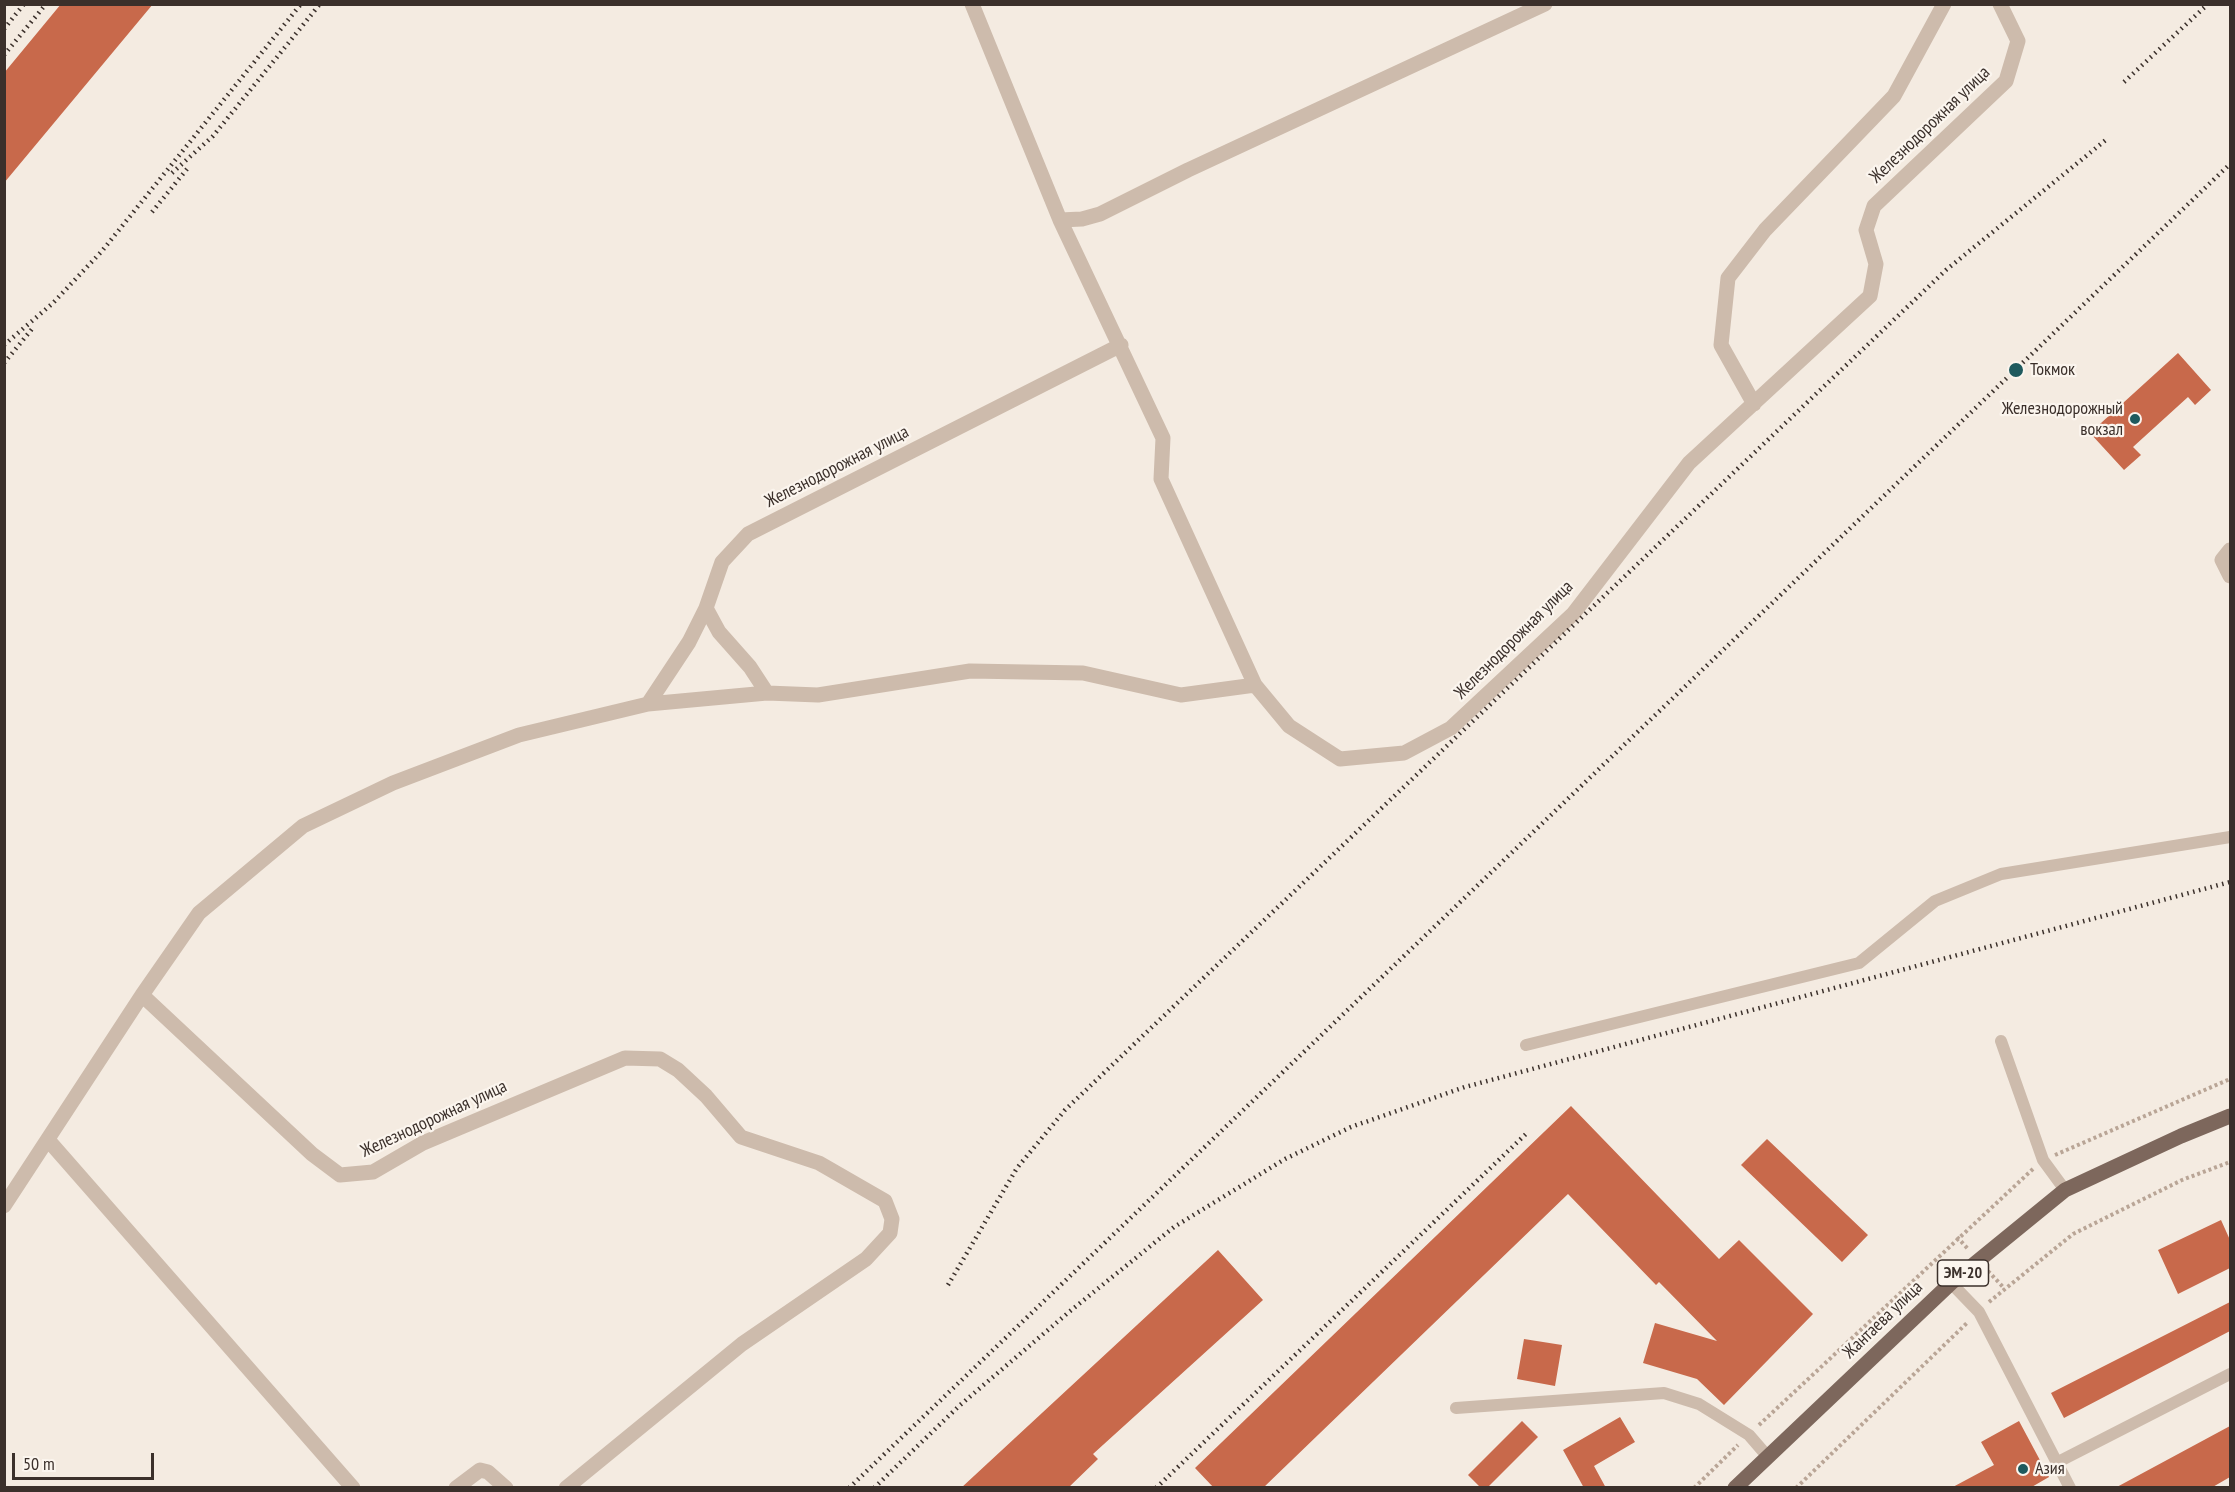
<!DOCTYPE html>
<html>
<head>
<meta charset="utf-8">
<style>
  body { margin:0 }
  #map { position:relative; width:2235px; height:1492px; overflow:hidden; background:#f4ebe1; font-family:"PT Sans Narrow",sans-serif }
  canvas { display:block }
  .frame { position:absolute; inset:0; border:6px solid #3b302b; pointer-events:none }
  .scale { position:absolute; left:12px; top:1453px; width:142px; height:27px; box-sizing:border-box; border:3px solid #3b302b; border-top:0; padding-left:8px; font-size:18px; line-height:21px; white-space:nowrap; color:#3b302b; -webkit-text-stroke:4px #fbf5ee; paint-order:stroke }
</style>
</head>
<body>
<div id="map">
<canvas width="2235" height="1492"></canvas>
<div class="frame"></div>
<div class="scale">50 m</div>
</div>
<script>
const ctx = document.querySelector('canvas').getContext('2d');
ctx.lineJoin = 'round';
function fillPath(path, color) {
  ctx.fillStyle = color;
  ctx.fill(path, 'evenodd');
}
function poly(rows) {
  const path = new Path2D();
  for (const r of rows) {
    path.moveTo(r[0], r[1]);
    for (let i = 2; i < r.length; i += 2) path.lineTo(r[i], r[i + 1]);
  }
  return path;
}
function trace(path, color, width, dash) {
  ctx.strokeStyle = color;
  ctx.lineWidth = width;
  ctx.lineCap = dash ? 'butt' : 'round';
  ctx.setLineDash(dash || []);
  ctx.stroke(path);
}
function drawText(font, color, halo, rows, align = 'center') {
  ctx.font = font + ' "PT Sans Narrow",sans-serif';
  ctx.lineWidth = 4.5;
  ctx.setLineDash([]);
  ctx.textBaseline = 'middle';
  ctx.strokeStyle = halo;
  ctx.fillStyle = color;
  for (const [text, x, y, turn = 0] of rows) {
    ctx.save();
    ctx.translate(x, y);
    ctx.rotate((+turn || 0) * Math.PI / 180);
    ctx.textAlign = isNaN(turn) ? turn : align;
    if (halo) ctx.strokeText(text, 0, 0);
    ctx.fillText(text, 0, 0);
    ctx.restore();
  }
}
fillPath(poly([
  [61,4,153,4,4,183,4,73],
  [2178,353,2211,390,2195,405,2188,397,2133,447,2141,455,2124,470,2090,433],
  [1571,1106,1719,1259,1739,1240,1813,1314,1724,1405,1697,1379,1643,1363,1655,1323,1717,1341,1659,1282,1656,1285,1568,1194,1263,1488,1214,1488,1195,1468],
  [1767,1139,1868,1235,1842,1262,1741,1165],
  [2221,1220,2230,1240,2230,1268,2178,1294,2158,1250],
  [1218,1250,1263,1300,1093,1454,1098,1459,1068,1488,961,1488],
  [2230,1302,2230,1331,2064,1418,2051,1393],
  [1524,1339,1562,1345,1555,1386,1517,1379],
  [1620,1417,1635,1442,1594,1466,1606,1488,1584,1488,1563,1450],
  [1522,1421,1538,1437,1487,1488,1481,1488,1468,1475],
  [2019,1421,2049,1477,2030,1488,1951,1488,1994,1465,1981,1442],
  [2230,1426,2230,1477,2211,1488,2115,1488]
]), '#c8694b');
trace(poly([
  [2055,1155,2230,1079],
  [1957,1237,1969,1250],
  [1988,1271,2004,1288],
  [1989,1302,2073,1234,2182,1180,2230,1162],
  [1759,1425,2034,1168],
  [1694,1488,1738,1445],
  [1796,1488,1968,1322]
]), '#b9a596', 4, [3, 3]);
trace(poly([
  [2001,1041,2043,1160,2065,1190],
  [1526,1045,1859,963,1935,901,2001,874,2230,837],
  [1951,1283,1979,1312,2070,1488],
  [1456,1408,1664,1393,1699,1404,1749,1435,1768,1457],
  [2058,1462,2230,1374]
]), '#cdbbac', 12);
trace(poly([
  [972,4,1060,220,1163,438,1161,479,1255,685,1289,726,1340,759,1404,753,1451,728,1573,614,1689,463,1870,296,1876,264,1866,230,1874,206,2006,81,2018,41,2000,4],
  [1060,220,1082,219,1100,214,1188,170,1545,4],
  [1754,404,1721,345,1728,278,1765,230,1894,96,1944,4],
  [706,608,719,632,750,667,767,693],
  [648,704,689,642,706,608,722,562,748,534,1121,345],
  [142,995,312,1154,340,1175,373,1172,423,1143,625,1058,660,1059,678,1070,706,1096,741,1137,819,1163,885,1201,892,1219,890,1233,866,1259,742,1344,566,1488],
  [49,1141,353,1488],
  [4,1206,142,995,199,913,303,826,393,783,519,735,648,704,767,693,818,695,970,671,1083,673,1181,695,1255,685],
  [456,1488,480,1470,488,1472,506,1488]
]), '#cdbbac', 15);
trace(poly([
  [2230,550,2222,560,2230,576]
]), '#cdbbac', 15);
trace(poly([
  [1735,1488,1951,1283,2065,1190,2181,1136,2230,1116]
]), '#7d675c', 15);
trace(poly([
  [4,29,24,4],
  [4,55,46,4],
  [2124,82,2208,4],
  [172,173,213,136,320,4],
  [152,212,187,169],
  [4,345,53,303,102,251,301,4],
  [4,363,32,329],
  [948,1285,1017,1168,1065,1110,1946,270,2107,139],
  [849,1488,2230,164],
  [874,1488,959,1406,1069,1312,1174,1227,1285,1159,1351,1127,1465,1087,2230,882],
  [1156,1488,1528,1132]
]), '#3b302b', 4.5, [1.5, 4.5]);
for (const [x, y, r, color] of [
  [2016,370,8,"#1f5a5e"],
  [2135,419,6,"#1f5a5e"],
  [2023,1469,6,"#1f5a5e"]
]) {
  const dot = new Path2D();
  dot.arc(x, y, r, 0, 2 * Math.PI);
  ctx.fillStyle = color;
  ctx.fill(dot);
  trace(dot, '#fbf5ee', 2);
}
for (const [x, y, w] of [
  [1963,1273,51]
]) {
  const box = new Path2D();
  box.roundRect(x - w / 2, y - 13, w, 26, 4.5);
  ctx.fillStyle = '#fbf5ee';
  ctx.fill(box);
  trace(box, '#3b302b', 1.5);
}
drawText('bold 16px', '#3b302b', null, [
  ["ЭМ-20",1963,1273]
]);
drawText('18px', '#3b302b', '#fbf5ee', [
  ["Железнодорожная улица",1930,125,-44],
  ["Железнодорожная улица",837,467,-27],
  ["Железнодорожная улица",1514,640,-45],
  ["Железнодорожная улица",434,1119,-25],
  ["Жантаева улица",1883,1320,-44]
]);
drawText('18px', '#3b302b', '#fbf5ee', [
  ["Токмок",2030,370],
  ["Железнодорожный",2123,409,"right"],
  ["вокзал",2123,430,"right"],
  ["Азия",2035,1469]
], 'left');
</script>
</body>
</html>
